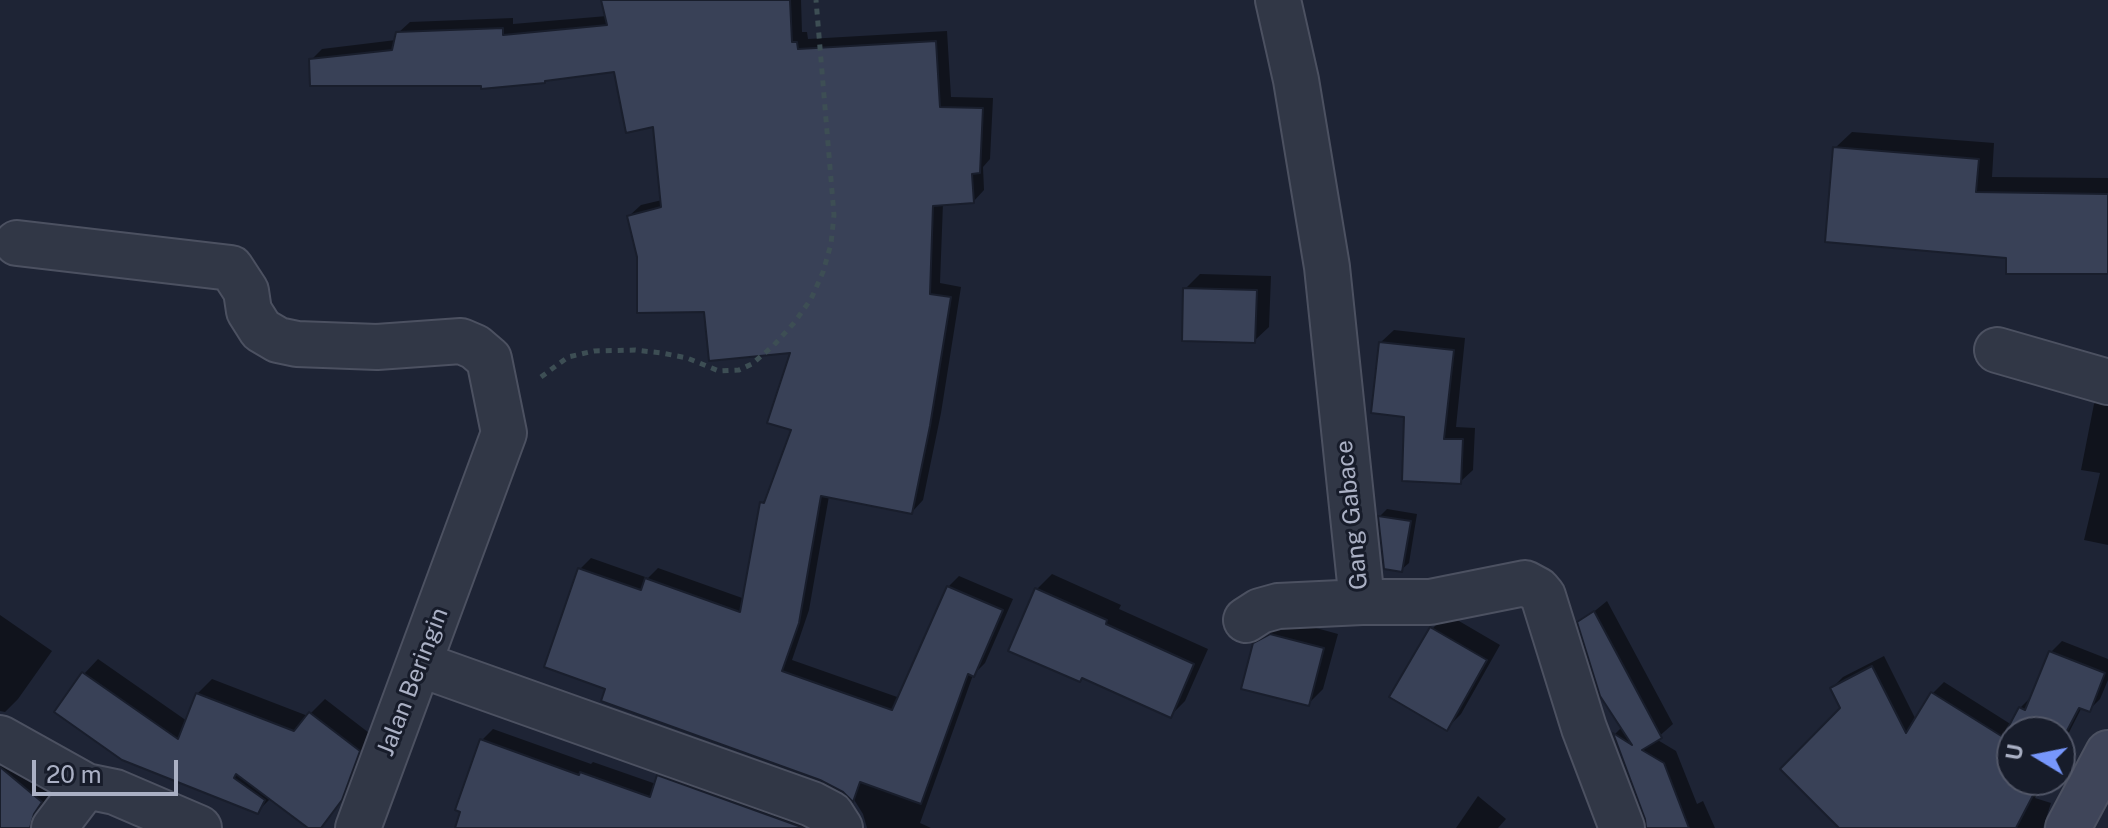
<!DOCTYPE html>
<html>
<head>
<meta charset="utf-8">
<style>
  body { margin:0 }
  #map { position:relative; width:2108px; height:828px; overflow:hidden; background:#1e2435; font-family:"Public Sans",sans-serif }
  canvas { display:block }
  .north { position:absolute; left:1996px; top:716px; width:80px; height:80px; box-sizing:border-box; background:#171c2a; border:2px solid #525768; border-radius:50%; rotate:280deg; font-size:22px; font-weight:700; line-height:32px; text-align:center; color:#aab0c4 }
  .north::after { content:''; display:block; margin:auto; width:28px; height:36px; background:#7797fc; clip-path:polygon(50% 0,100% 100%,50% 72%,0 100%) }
  .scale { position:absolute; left:32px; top:760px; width:146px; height:36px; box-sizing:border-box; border:4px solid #aab0c4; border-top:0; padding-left:10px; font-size:24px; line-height:28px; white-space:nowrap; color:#aab0c4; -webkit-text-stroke:6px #171c2a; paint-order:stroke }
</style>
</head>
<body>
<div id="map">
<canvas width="2108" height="828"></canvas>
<div class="north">U</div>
<div class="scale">20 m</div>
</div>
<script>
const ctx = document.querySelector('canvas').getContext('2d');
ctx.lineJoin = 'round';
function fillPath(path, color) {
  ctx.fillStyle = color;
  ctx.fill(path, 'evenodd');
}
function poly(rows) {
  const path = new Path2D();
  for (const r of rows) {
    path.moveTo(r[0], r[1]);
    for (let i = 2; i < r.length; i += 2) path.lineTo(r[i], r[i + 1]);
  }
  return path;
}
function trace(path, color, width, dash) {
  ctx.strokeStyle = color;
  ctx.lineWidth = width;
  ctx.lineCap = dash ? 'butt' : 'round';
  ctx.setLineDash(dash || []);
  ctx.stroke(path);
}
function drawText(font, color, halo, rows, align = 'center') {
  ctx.font = font + ' "Public Sans",sans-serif';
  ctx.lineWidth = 6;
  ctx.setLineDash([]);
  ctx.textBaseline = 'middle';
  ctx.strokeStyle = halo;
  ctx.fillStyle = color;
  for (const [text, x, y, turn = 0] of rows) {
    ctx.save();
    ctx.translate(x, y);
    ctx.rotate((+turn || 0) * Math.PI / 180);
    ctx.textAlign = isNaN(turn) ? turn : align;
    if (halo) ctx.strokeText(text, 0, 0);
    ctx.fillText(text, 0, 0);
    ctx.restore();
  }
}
fillPath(poly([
  [603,0,801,0,802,32,807,32,808,39,947,31,951,97,993,98,990,159,983,167,984,190,973,202,943,203,940,283,961,287,941,413,923,500,912,512,829,496,809,610,792,660,900,698,948,587,959,576,1013,599,985,663,973,675,920,823,931,828,867,828,863,814,853,798,824,780,608,688,546,665,580,569,591,558,648,578,658,568,745,599,762,503,769,496,794,429,793,351,706,310,639,257,629,216,641,205,662,200,654,125,616,70,311,60,322,49,396,40,398,33,410,22,513,18,513,24,607,16],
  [1852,132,1994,143,1992,177,2108,178,2108,272,2008,256,1835,148],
  [1200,274,1271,276,1269,327,1254,341,1185,289],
  [1394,330,1465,338,1456,427,1475,428,1473,470,1460,482,1407,415,1381,342],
  [2108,391,2108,545,2084,540,2100,473,2081,470,2094,404],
  [1387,509,1417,514,1409,563,1401,570,1386,567,1380,516],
  [1052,574,1121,605,1119,609,1208,649,1185,701,1170,716,1037,589],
  [1607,601,1673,724,1656,739,1676,751,1697,804,1703,801,1715,828,1648,828,1647,819,1615,734,1623,726,1580,623],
  [1447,614,1500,645,1461,714,1446,729,1432,629],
  [0,615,52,651,18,699,5,712,0,711],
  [1287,620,1338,634,1323,689,1308,704,1255,644,1270,629],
  [2062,641,2108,659,2108,680,2100,699,2089,710,2082,707,2060,750,2060,732,2012,732,2012,780,2045,780,2035,798,2051,803,2043,828,1838,828,1842,709,1832,688,1843,677,1884,656,1916,720,1933,693,1944,682,2012,725,2020,708,2031,697,2051,652],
  [98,659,187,721,197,694,212,679,308,716,325,699,373,736,356,783,319,828,311,828,271,798,257,812,84,674],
  [493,729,591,764,593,762,656,784,659,777,670,765,830,828,457,828,482,740],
  [0,747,54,789,41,811,45,828,0,828],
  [1478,796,1506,819,1498,828,1456,828]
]), '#0007');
const building = poly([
  [601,0,790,0,792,42,797,42,798,49,936,41,940,107,983,108,980,173,972,174,974,203,933,206,930,294,951,297,930,426,912,514,821,496,799,623,782,671,892,710,947,586,1003,610,974,677,968,674,921,804,860,782,853,802,843,792,820,780,601,701,605,689,544,667,578,568,641,590,645,578,740,612,760,502,764,503,791,430,767,423,790,353,709,361,704,312,637,313,637,257,627,216,661,207,653,127,626,133,614,72,545,81,545,83,481,89,481,86,310,86,309,59,392,50,396,32,503,28,503,35,607,25,601,0],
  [1833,147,1979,159,1976,192,2108,194,2108,274,2006,274,2006,258,1825,242,1833,147],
  [1183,288,1257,290,1255,343,1182,341,1183,288],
  [1379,342,1454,350,1444,439,1463,439,1461,484,1402,481,1404,417,1371,413,1379,342],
  [1378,516,1411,521,1402,572,1384,569,1378,516],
  [1035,588,1107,620,1106,624,1194,664,1171,718,1082,678,1080,682,1008,651,1035,588],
  [1594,611,1662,738,1642,750,1664,763,1689,828,1646,828,1645,819,1613,733,1632,745,1600,696,1577,622,1594,611],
  [1430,627,1487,660,1447,731,1389,697,1430,627],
  [1270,634,1324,648,1309,706,1241,689,1253,643,1270,634],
  [2049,651,2105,673,2090,712,2079,708,2060,744,2060,732,2012,732,2012,780,2041,780,2016,828,1839,828,1780,769,1840,708,1830,688,1872,666,1906,733,1931,692,2003,737,2019,707,2025,710,2049,651],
  [82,672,178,739,196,693,294,731,309,712,360,751,342,800,321,828,308,828,236,774,234,778,265,800,258,814,122,760,54,712,82,672],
  [480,739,579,775,580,772,650,797,657,775,804,828,455,828,460,812,455,810,480,739],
  [0,767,42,802,34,814,30,828,0,828,0,767]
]);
fillPath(building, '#394157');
trace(building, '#191e2c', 2);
const street = poly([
  [1278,0,1296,80,1327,267,1362,602,1430,602,1525,583,1538,590,1543,596,1584,728,1622,828],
  [17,243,231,268,246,291,249,311,261,330,278,340,297,344,377,347,461,341,475,347,489,359,504,433,358,828],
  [1997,350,2108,382],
  [1246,620,1260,611,1278,606,1362,602],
  [419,664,812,804,831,814,840,828],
  [0,738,86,786,115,792,199,828],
  [54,828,86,786]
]);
const secondary = poly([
  [2068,828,2108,753]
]);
trace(street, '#4c5161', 48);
trace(secondary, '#4c5161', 48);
trace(poly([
  [541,377,568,357,594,351,635,350,662,353,687,358,719,371,739,370,752,364,774,345,794,323,811,299,823,272,831,244,834,215,816,0]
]), '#3d4e54', 5, [6, 6]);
trace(street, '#313746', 44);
trace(secondary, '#3f4559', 44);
drawText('24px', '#aab0c4', '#171c2a', [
  ["Gang Gabace",1352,515,-96],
  ["Jalan Beringin",413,682,-69]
]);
</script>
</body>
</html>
